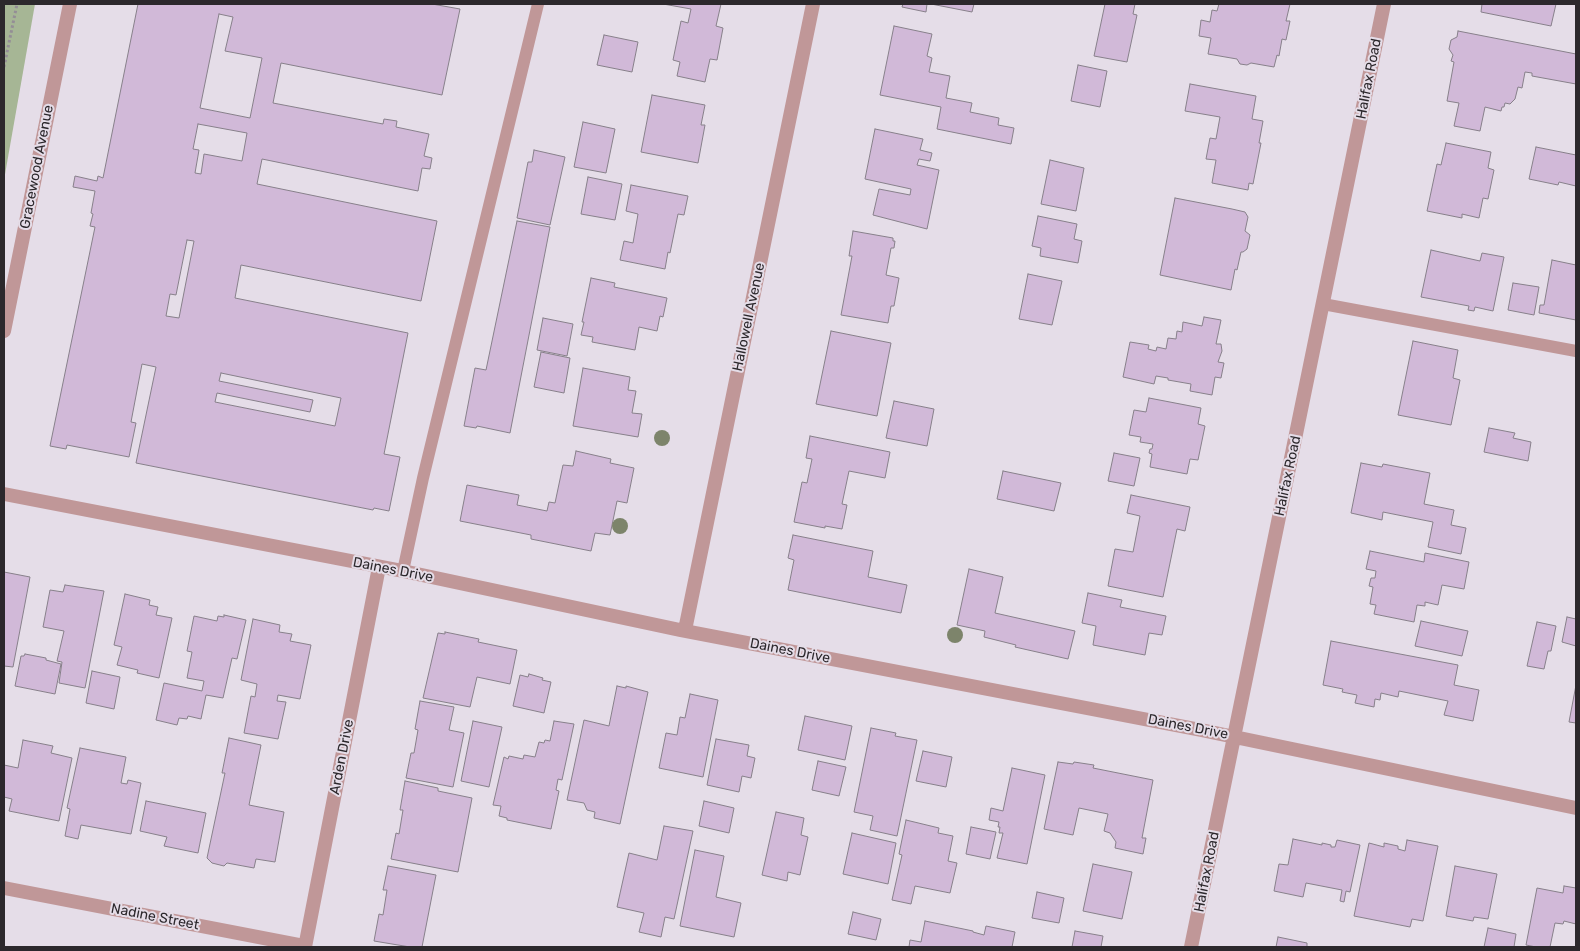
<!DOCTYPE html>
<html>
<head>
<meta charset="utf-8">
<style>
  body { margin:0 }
  #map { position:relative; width:1580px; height:951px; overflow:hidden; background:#e5dde8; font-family:Rubik,sans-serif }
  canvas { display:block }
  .frame { position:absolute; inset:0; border:5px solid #2c282c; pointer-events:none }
</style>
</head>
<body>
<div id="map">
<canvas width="1580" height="951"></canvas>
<div class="frame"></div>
</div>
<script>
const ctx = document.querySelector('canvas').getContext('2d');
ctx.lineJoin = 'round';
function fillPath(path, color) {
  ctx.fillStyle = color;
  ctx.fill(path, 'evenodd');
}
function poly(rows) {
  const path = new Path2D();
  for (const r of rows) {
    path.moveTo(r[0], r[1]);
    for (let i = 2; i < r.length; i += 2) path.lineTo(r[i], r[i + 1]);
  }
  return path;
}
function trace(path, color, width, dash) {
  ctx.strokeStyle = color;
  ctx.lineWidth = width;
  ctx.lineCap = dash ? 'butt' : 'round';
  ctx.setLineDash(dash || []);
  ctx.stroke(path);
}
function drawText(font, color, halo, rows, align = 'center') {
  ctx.font = font + ' Rubik,sans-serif';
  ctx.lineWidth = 4;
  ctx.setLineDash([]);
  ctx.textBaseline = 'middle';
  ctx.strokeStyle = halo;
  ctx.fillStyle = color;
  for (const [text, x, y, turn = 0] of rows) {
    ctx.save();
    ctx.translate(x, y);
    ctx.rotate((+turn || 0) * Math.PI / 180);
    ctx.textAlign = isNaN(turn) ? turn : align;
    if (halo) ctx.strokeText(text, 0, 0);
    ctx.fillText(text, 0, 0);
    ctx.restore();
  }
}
fillPath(poly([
  [4,4,35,4,4,180]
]), '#a6b695');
const building = poly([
  [138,4,432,4,460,9,442,95,281,63,273,103,383,124,384,119,397,121,396,127,429,134,424,156,432,158,430,169,422,168,418,191,262,159,257,184,437,221,421,301,241,265,235,298,408,333,384,454,400,457,389,511,374,508,373,510,136,463,156,367,142,364,131,422,136,423,129,457,67,445,66,449,50,446,95,227,90,226,93,214,91,213,95,191,73,187,75,176,97,181,98,176,103,178,138,4],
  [219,14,233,17,225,51,262,58,250,118,200,108,219,14],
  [198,124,247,133,242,161,204,154,201,174,195,173,199,150,193,149,198,124],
  [187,240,194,241,179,318,166,316,170,294,176,295,187,240],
  [221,373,341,398,335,426,215,402,217,393,310,412,313,400,219,381,221,373],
  [663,4,721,4,716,26,723,28,717,60,710,59,705,82,677,76,680,62,673,60,681,21,688,23,691,9,663,4],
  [903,4,927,4,926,12,902,7,903,4],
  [931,4,980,4,974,4,972,12,931,4],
  [1105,4,1135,4,1133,14,1137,15,1127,62,1094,56,1105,4],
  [1219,4,1290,4,1286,21,1290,21,1286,40,1282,39,1279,56,1277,55,1274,67,1251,63,1247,65,1240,64,1237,59,1208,54,1211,38,1199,36,1201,20,1210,22,1212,10,1217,11,1219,4],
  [1482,4,1556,4,1551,26,1481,12,1482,4],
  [894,26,932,34,927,56,932,58,929,72,950,76,946,98,972,103,970,112,999,118,998,125,1014,128,1011,144,937,129,941,107,880,95,894,26],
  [1458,31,1576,54,1576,84,1532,76,1532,73,1525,72,1522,88,1518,87,1515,99,1510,104,1505,103,1504,107,1502,107,1501,111,1485,107,1480,131,1454,126,1459,103,1447,101,1454,62,1451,61,1453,55,1449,49,1451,40,1457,37,1458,31],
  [604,35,638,42,632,72,597,65,604,35],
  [1078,65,1107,71,1100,107,1071,101,1078,65],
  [1190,84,1256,96,1252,119,1263,121,1259,143,1261,143,1253,184,1249,183,1248,190,1212,183,1216,160,1206,159,1210,138,1216,139,1220,117,1185,111,1190,84],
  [652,95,705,105,701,125,705,125,698,163,641,152,652,95],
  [583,122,615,129,606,173,574,167,583,122],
  [875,129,923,139,920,150,932,153,930,161,919,159,917,165,939,170,927,229,873,215,879,189,910,195,911,189,865,179,875,129],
  [1446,143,1491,152,1488,168,1494,170,1488,199,1483,198,1479,218,1462,214,1462,218,1427,211,1437,164,1441,165,1446,143],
  [1536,147,1576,155,1576,186,1559,182,1558,185,1529,179,1536,147],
  [534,150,565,157,550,225,517,218,528,162,532,162,534,150],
  [1050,160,1084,168,1076,211,1041,204,1050,160],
  [588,177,622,184,615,220,581,214,588,177],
  [631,185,688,196,684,215,678,214,670,253,668,252,665,269,620,260,624,241,633,243,638,214,626,211,631,185],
  [1175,198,1232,209,1245,212,1248,217,1245,231,1250,235,1247,249,1243,252,1241,252,1237,270,1235,269,1231,290,1160,275,1175,198],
  [1038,216,1077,224,1074,239,1082,241,1078,263,1040,256,1041,248,1032,246,1038,216],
  [517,221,550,227,510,433,477,426,476,428,464,426,475,368,486,370,517,221],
  [853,231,893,238,893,241,895,241,894,248,891,248,886,275,899,278,894,306,891,306,888,323,841,315,852,256,849,256,853,231],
  [1431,250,1480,261,1482,253,1504,257,1493,311,1475,307,1474,311,1468,310,1469,306,1421,297,1431,250],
  [1552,260,1576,265,1576,320,1539,313,1540,305,1544,305,1552,260],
  [1028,274,1062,281,1052,325,1019,319,1028,274],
  [591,278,615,283,614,287,667,298,663,317,660,316,657,331,639,327,635,350,592,342,593,337,581,335,584,322,582,322,591,278],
  [1513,283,1539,287,1534,315,1508,310,1513,283],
  [1204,317,1221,320,1216,344,1221,344,1222,351,1218,362,1224,363,1221,378,1215,377,1212,395,1190,391,1191,384,1168,380,1168,378,1156,376,1154,384,1123,377,1130,342,1149,345,1148,349,1156,351,1157,347,1166,349,1168,338,1176,339,1177,331,1182,332,1183,322,1202,326,1204,317],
  [543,318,573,324,567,356,537,350,543,318],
  [831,331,891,343,877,416,816,404,831,331],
  [1413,341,1458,350,1453,378,1460,380,1451,425,1398,415,1413,341],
  [541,352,570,358,564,393,534,387,541,352],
  [583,368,630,377,628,390,636,391,632,413,642,414,638,437,573,426,583,368],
  [1149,398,1201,408,1198,424,1205,426,1198,460,1190,459,1187,474,1150,467,1152,454,1149,453,1150,449,1152,449,1153,444,1140,442,1141,437,1129,435,1134,410,1146,412,1149,398],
  [894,401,934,409,927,446,886,438,894,401],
  [1489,428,1515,433,1513,438,1531,442,1528,461,1484,452,1489,428],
  [810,436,890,452,885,478,849,471,842,504,847,505,842,529,825,526,825,528,794,522,802,482,807,483,812,459,806,458,810,436],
  [576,451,611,459,610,463,634,468,627,503,617,501,610,535,595,533,591,551,531,539,531,535,460,521,467,485,519,495,517,505,547,511,549,502,555,503,563,465,573,466,576,451],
  [1114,453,1140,458,1134,486,1108,481,1114,453],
  [1361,463,1382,467,1383,464,1430,473,1424,504,1454,510,1451,525,1466,528,1461,554,1428,547,1433,522,1383,512,1382,520,1351,513,1361,463],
  [1003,471,1061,483,1054,511,997,499,1003,471],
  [1131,495,1190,507,1185,531,1177,529,1163,597,1108,586,1115,549,1133,552,1140,516,1127,513,1131,495],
  [793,535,873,551,868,577,907,585,901,613,788,590,794,560,788,558,793,535],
  [1370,551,1424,562,1425,553,1469,562,1464,589,1442,585,1438,605,1425,602,1425,606,1417,605,1414,622,1374,614,1376,605,1370,604,1373,587,1369,586,1371,578,1375,578,1376,571,1366,569,1370,551],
  [969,569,1003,577,995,613,1075,631,1068,659,1015,647,1016,645,984,637,985,631,957,625,969,569],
  [4,572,30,577,13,667,4,666,4,572],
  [65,585,104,591,85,688,59,683,62,662,57,661,64,631,43,627,50,590,63,592,65,585],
  [1088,593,1122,600,1120,607,1166,616,1162,635,1149,633,1145,655,1093,645,1096,626,1082,623,1088,593],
  [125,594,150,600,149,605,158,607,156,615,172,618,159,678,137,673,138,670,117,665,122,647,114,645,125,594],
  [224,615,246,620,237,659,232,658,223,698,206,695,201,719,188,716,187,719,179,718,177,725,156,720,164,683,202,691,204,681,187,678,192,652,187,651,194,616,217,621,218,616,224,617,224,615],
  [1567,617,1576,619,1576,646,1562,642,1567,617],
  [253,619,280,625,279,632,292,634,290,641,311,645,300,699,278,695,277,701,286,702,278,739,244,733,251,696,255,697,257,684,241,680,253,619],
  [1421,621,1468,631,1462,656,1415,646,1421,621],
  [1537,622,1556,626,1551,651,1548,651,1544,669,1527,666,1537,622],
  [445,632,479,639,478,642,517,650,510,684,477,677,470,707,423,698,438,633,445,634,445,632],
  [1331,641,1458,665,1454,685,1479,690,1473,721,1444,715,1448,701,1399,691,1398,697,1381,693,1380,700,1375,699,1374,707,1355,703,1357,695,1342,692,1343,689,1323,685,1331,641],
  [25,654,46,658,46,660,61,664,55,694,15,686,21,656,24,656,25,654],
  [92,671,120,677,114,709,86,703,92,671],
  [529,674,543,678,542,680,551,682,544,713,513,706,520,675,528,677,529,674],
  [1576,685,1576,723,1569,722,1576,685],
  [617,686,626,688,626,686,648,692,620,824,594,818,595,812,587,810,584,803,567,800,584,720,609,726,617,686],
  [690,694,718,700,703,777,659,768,666,733,677,735,680,717,685,718,690,694],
  [420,701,454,707,449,730,464,733,453,787,406,778,411,753,414,753,418,730,415,729,420,701],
  [805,716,852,726,845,760,798,750,805,716],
  [473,721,502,727,489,787,461,781,473,721],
  [554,721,574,724,562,780,558,779,556,790,559,791,551,829,507,820,507,818,499,816,501,806,493,805,504,757,508,759,509,756,523,759,524,755,535,757,539,742,544,743,545,740,550,741,554,721],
  [871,728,896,733,895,736,917,740,897,836,870,830,873,816,854,812,871,728],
  [229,738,261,745,249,805,284,812,275,862,256,859,254,868,227,863,224,866,212,863,207,858,225,773,222,773,229,738],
  [716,739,749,745,747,756,755,758,751,778,742,776,739,792,707,785,716,739],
  [23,740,53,746,51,753,72,758,59,821,9,811,12,799,4,797,4,765,18,768,23,740],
  [80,748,126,757,121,783,127,784,128,780,141,783,131,834,81,825,78,839,65,836,70,809,67,808,80,748],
  [923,751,952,757,946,787,916,781,923,751],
  [818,761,846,767,839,796,812,790,818,761],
  [1058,762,1073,764,1074,762,1094,765,1093,768,1153,780,1142,838,1146,838,1143,854,1115,848,1116,842,1110,833,1104,831,1108,814,1079,808,1073,835,1044,829,1058,762],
  [1012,768,1045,775,1027,864,997,858,1003,833,999,833,1000,827,998,827,999,822,989,820,991,808,1003,811,1012,768],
  [405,781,438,788,438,791,472,798,458,872,391,859,396,833,399,834,403,810,400,810,405,781],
  [146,801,206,813,198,853,164,846,167,837,140,831,146,801],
  [704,801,734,808,729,833,699,826,704,801],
  [776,812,804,818,801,835,808,837,800,875,788,872,787,881,762,875,776,812],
  [906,820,939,828,938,833,953,836,948,861,957,863,950,893,915,886,911,904,892,900,902,855,899,854,906,820],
  [664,826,693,831,674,919,665,917,661,937,639,932,644,913,617,907,629,853,657,860,664,826],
  [971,827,996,832,990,859,966,854,971,827],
  [852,833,896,843,888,884,843,874,852,833],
  [1293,839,1322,845,1322,843,1331,845,1331,847,1335,847,1337,840,1360,845,1350,892,1346,891,1344,902,1340,901,1342,890,1306,883,1303,897,1274,891,1279,864,1288,865,1293,839],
  [1407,840,1438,846,1423,921,1412,919,1410,927,1354,916,1369,843,1384,847,1384,843,1398,846,1398,849,1405,851,1407,840],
  [695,850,724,856,716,897,741,903,734,937,680,926,695,850],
  [1093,864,1132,872,1122,919,1083,911,1093,864],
  [388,866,436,875,422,947,410,947,374,941,379,914,383,915,387,890,383,890,388,866],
  [1455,866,1497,874,1488,919,1474,917,1473,921,1446,916,1455,866],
  [1564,886,1576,888,1576,924,1564,921,1563,924,1555,923,1550,947,1536,947,1526,945,1537,888,1563,893,1564,886],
  [1037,892,1064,898,1059,923,1032,918,1037,892],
  [853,912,881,919,876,940,848,934,853,912],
  [925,921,973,931,973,932,984,935,986,926,1015,932,1012,947,909,947,910,940,921,942,925,921],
  [1488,928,1516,934,1514,947,1484,947,1488,928],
  [1075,931,1103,936,1101,947,1072,947,1075,931],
  [1278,937,1307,943,1307,947,1276,947,1278,937]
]);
fillPath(building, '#d1b9d8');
trace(building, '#87808a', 1);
trace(poly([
  [4,67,17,4]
]), '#948e96', 3, [2.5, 2.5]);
trace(poly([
  [1323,304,1576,351],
  [403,571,423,478,538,4]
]), '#c09798', 12);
trace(poly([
  [4,331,70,4],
  [4,494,403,571,680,630,1201,730,1576,808],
  [685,630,813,4],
  [4,888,305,946],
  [1191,947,1384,4]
]), '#c09798', 14);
trace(poly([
  [305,947,379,567]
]), '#c09798', 14);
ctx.fillStyle = '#7d846b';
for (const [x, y] of [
  [662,438],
  [620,526],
  [955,635]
]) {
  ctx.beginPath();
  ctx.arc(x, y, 8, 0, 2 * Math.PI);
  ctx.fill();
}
drawText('14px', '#2c282c', '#e5dde8', [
  ["Halifax Road",1369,79,-79],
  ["Gracewood Avenue",37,167,-79],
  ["Hallowell Avenue",749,317,-78],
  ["Halifax Road",1288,476,-78],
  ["Daines Drive",393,570,11],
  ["Daines Drive",790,651,11],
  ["Daines Drive",1188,727,11],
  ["Arden Drive",342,757,-79],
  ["Halifax Road",1207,872,-79],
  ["Nadine Street",155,917,11]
]);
</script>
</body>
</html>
